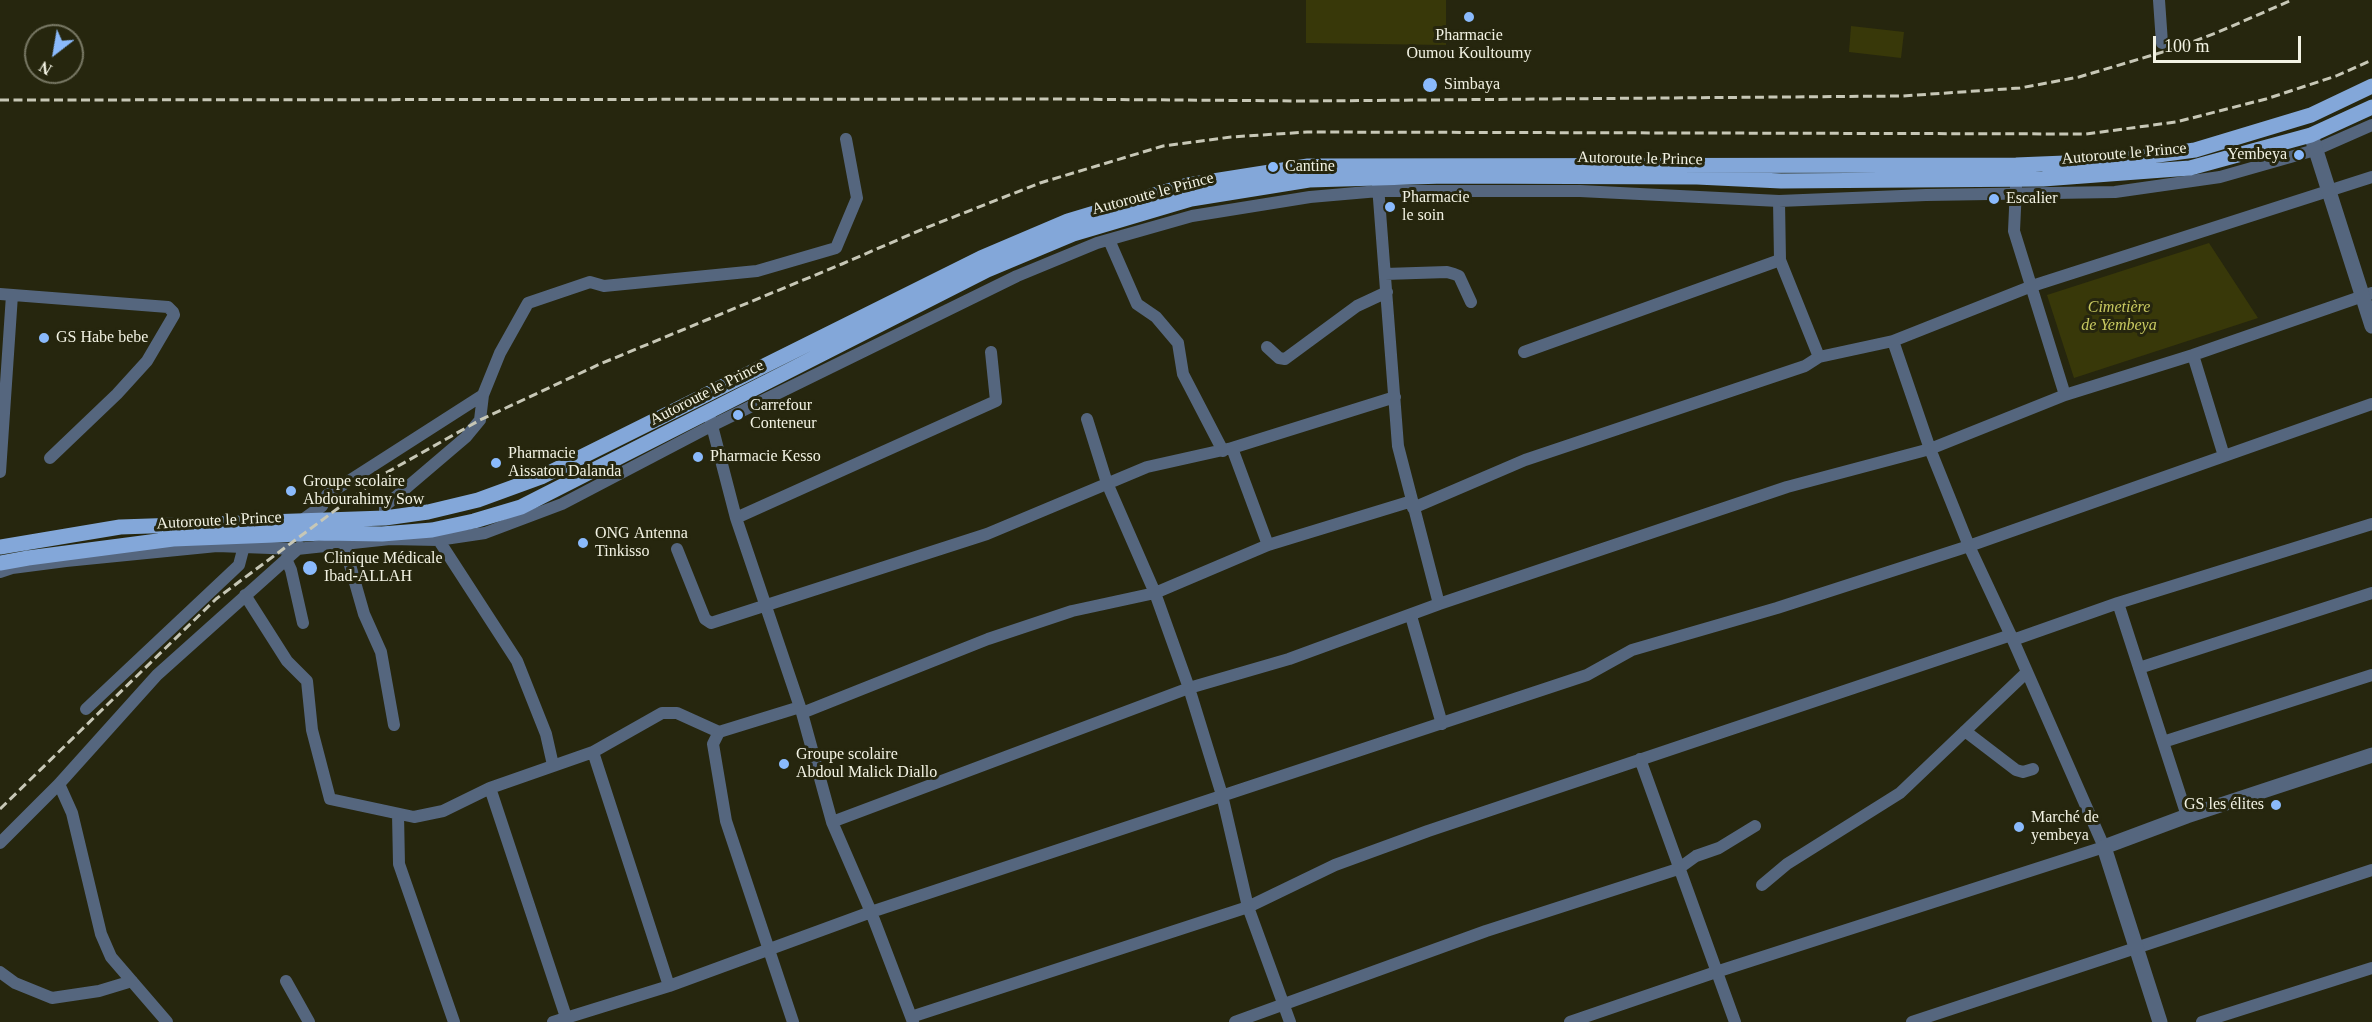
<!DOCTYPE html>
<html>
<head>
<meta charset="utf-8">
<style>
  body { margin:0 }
  #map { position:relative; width:2372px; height:1022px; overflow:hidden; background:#26260e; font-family:Georgia,serif }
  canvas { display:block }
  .north { position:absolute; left:24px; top:24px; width:60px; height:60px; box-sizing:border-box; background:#26260e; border:2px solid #787864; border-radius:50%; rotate:211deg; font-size:16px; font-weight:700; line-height:24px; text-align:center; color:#f3f3e4 }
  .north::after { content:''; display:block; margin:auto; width:21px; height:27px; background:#8abafc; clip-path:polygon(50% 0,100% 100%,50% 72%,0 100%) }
  .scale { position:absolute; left:2153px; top:36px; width:148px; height:27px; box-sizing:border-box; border:3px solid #f3f3e4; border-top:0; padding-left:8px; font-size:18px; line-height:21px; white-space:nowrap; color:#f3f3e4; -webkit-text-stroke:4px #26260e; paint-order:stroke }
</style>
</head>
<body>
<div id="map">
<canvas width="2372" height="1022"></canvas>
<div class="north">N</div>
<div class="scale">100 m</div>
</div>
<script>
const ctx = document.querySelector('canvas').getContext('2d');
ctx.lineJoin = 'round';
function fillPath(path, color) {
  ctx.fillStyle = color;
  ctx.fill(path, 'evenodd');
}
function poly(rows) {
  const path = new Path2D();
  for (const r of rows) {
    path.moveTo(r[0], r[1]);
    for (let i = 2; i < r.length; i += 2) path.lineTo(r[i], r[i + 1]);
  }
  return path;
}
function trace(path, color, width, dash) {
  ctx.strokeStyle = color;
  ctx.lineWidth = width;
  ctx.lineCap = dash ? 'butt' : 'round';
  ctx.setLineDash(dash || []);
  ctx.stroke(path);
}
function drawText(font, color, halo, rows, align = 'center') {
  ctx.font = font + ' Georgia,serif';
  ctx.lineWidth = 6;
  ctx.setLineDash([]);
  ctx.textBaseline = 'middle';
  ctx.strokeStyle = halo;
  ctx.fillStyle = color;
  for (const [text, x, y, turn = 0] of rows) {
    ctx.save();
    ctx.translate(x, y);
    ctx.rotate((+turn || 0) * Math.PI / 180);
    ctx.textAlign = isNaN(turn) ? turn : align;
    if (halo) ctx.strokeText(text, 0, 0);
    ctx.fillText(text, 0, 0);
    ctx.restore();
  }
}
fillPath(poly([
  [1306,0,1446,0,1446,45,1306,43],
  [1851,26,1904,32,1901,58,1849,52],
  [2209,243,2258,318,2074,378,2047,295]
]), '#383809');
trace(poly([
  [2159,0,2162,43],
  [1378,186,1398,446,1439,604],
  [2016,187,2014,231,2065,395],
  [1779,201,1780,260,1819,357],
  [1109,240,1137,304,1156,317,1178,343,1183,374,1223,451],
  [1385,274,1447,272,1454,274,1459,276,1471,302],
  [0,294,168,307,173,312,174,315,147,361,117,394,50,458],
  [1267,347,1279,358,1285,359,1357,306,1387,292],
  [1524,352,1780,260],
  [2193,355,2224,456],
  [710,418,736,518,802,713,832,822,871,912,913,1022],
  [1087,419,1107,483,1155,593,1189,688,1222,795,1248,907,1290,1022],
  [1232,448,1268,545],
  [0,472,12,295],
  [1413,508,1525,460,1805,366,1819,357,1893,341,2032,286,2372,177],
  [385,518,385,506,466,437,480,420,483,395,500,353,528,303,590,282,604,286,757,271,836,248,857,198,846,139],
  [736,518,996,401,991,352],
  [301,521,322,506,327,495,483,395],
  [436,536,517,661,546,734,553,765],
  [344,544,364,614,381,652,394,725],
  [677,549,705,619,711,623,987,534,1147,467,1232,448,1395,397],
  [286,559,291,570,303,623],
  [0,572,12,568,66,561,217,546,297,549,390,539,438,540,485,533,562,504,711,426,1017,276,1097,243,1192,216,1310,197,1379,191,1580,191,1779,201,1926,195,2115,192,2220,177,2315,150,2372,125],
  [245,595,287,661,307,681,312,730,330,799,414,817,443,811,490,788,593,752,662,713,677,713,719,732],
  [2118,603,2187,816],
  [1411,616,1442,724],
  [2013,640,2118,603,2372,524],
  [2139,668,2372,593],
  [86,709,239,565,244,546],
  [802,713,988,639,1072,611,1155,593,1268,545,1412,501],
  [1965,731,2016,770,2023,772,2033,769],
  [2163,742,2372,675],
  [593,752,669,986],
  [1640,759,1735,1022],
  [59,784,72,813,101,934,111,957,167,1022],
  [490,788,566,1017],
  [398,814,399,864,454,1022],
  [832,822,1189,688,1289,659,1439,604,1787,487,1930,449,2065,395,2193,355,2372,293],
  [0,843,59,784,157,675,300,547],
  [1762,885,1787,864,1900,793,2027,672],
  [0,972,15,983,52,998,99,991,132,981],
  [286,981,309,1022],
  [911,1017,1248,907,1335,865,1428,831,2011,635],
  [553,1022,669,986,871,912,1587,675,1632,650,1777,608,1969,546,2372,404],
  [793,1022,726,821,713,744,719,732,800,707],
  [1235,1022,1486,931,1678,869,1696,856,1719,848,1755,826],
  [1570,1022,1716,972,2104,847,2013,640,1969,546,1930,449,1893,341],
  [1912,1022,2372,870],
  [2202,1022,2372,968]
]), '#55667e', 12);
trace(poly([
  [2311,135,2372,326],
  [2160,1022,2104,847,2187,816,2372,755]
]), '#55667e', 15);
trace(poly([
  [0,547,120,527,385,518,428,512,478,500,541,477,981,258,1068,221,1188,185,1308,166,2016,165,2114,161,2195,150,2311,115,2372,86],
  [0,563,28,558,173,539,325,533,382,534,432,530,474,521,521,507,987,270,1073,234,1191,199,1309,180,1445,176,1697,177,1781,181,2043,179,2190,168,2311,135,2372,107]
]), '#83a7d9', 15);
trace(poly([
  [0,100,1048,99,1307,101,1902,96,2020,88,2079,77,2173,49,2216,33,2292,0],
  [0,809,216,599,384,474,480,420,600,364,842,264,923,229,1040,183,1163,146,1231,137,1307,132,2086,134,2176,122,2266,99,2336,76,2372,60]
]), '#c7c7b6', 3, [9, 4.5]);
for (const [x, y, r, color] of [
  [1469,17,6,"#8abafc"],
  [1430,85,8,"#8abafc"],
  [2299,155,6,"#8abafc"],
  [1273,167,6,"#8abafc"],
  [1994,199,6,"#8abafc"],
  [1390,207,6,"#8abafc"],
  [44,338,6,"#8abafc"],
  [738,415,6,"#8abafc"],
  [698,457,6,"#8abafc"],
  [496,463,6,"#8abafc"],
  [291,491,6,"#8abafc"],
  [583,543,6,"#8abafc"],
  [310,568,8,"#8abafc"],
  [784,764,6,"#8abafc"],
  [2276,805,6,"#8abafc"],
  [2019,827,6,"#8abafc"]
]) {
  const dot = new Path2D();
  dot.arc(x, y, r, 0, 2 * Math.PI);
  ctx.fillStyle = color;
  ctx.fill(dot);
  trace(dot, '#26260e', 2);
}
drawText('16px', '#f3f3e4', '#26260e', [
  ["Pharmacie",1469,36,"center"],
  ["Oumou Koultoumy",1469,54,"center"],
  ["Simbaya",1444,85],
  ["Yembeya",2287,155,"right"],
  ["Cantine",1285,167],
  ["Pharmacie",1402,198],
  ["le soin",1402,216],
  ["Escalier",2006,199],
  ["GS Habe bebe",56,338],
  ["Carrefour",750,406],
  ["Conteneur",750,424],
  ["Pharmacie",508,454],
  ["Aissatou Dalanda",508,472],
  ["Pharmacie Kesso",710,457],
  ["Groupe scolaire",303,482],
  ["Abdourahimy Sow",303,500],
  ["ONG Antenna",595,534],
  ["Tinkisso",595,552],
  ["Clinique Médicale",324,559],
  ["Ibad-ALLAH",324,577],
  ["Groupe scolaire",796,755],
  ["Abdoul Malick Diallo",796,773],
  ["GS les élites",2264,805,"right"],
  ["Marché de",2031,818],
  ["yembeya",2031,836]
], 'left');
drawText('16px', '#f3f3e4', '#26260e', [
  ["Autoroute le Prince",2124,154,-5],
  ["Autoroute le Prince",1640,159,1],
  ["Autoroute le Prince",1153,194,-15],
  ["Autoroute le Prince",707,393,-27],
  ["Autoroute le Prince",219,521,-3]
]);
drawText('italic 16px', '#c9ca61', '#26260e', [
  ["Cimetière",2119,308],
  ["de Yembeya",2119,326]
]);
</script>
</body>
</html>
